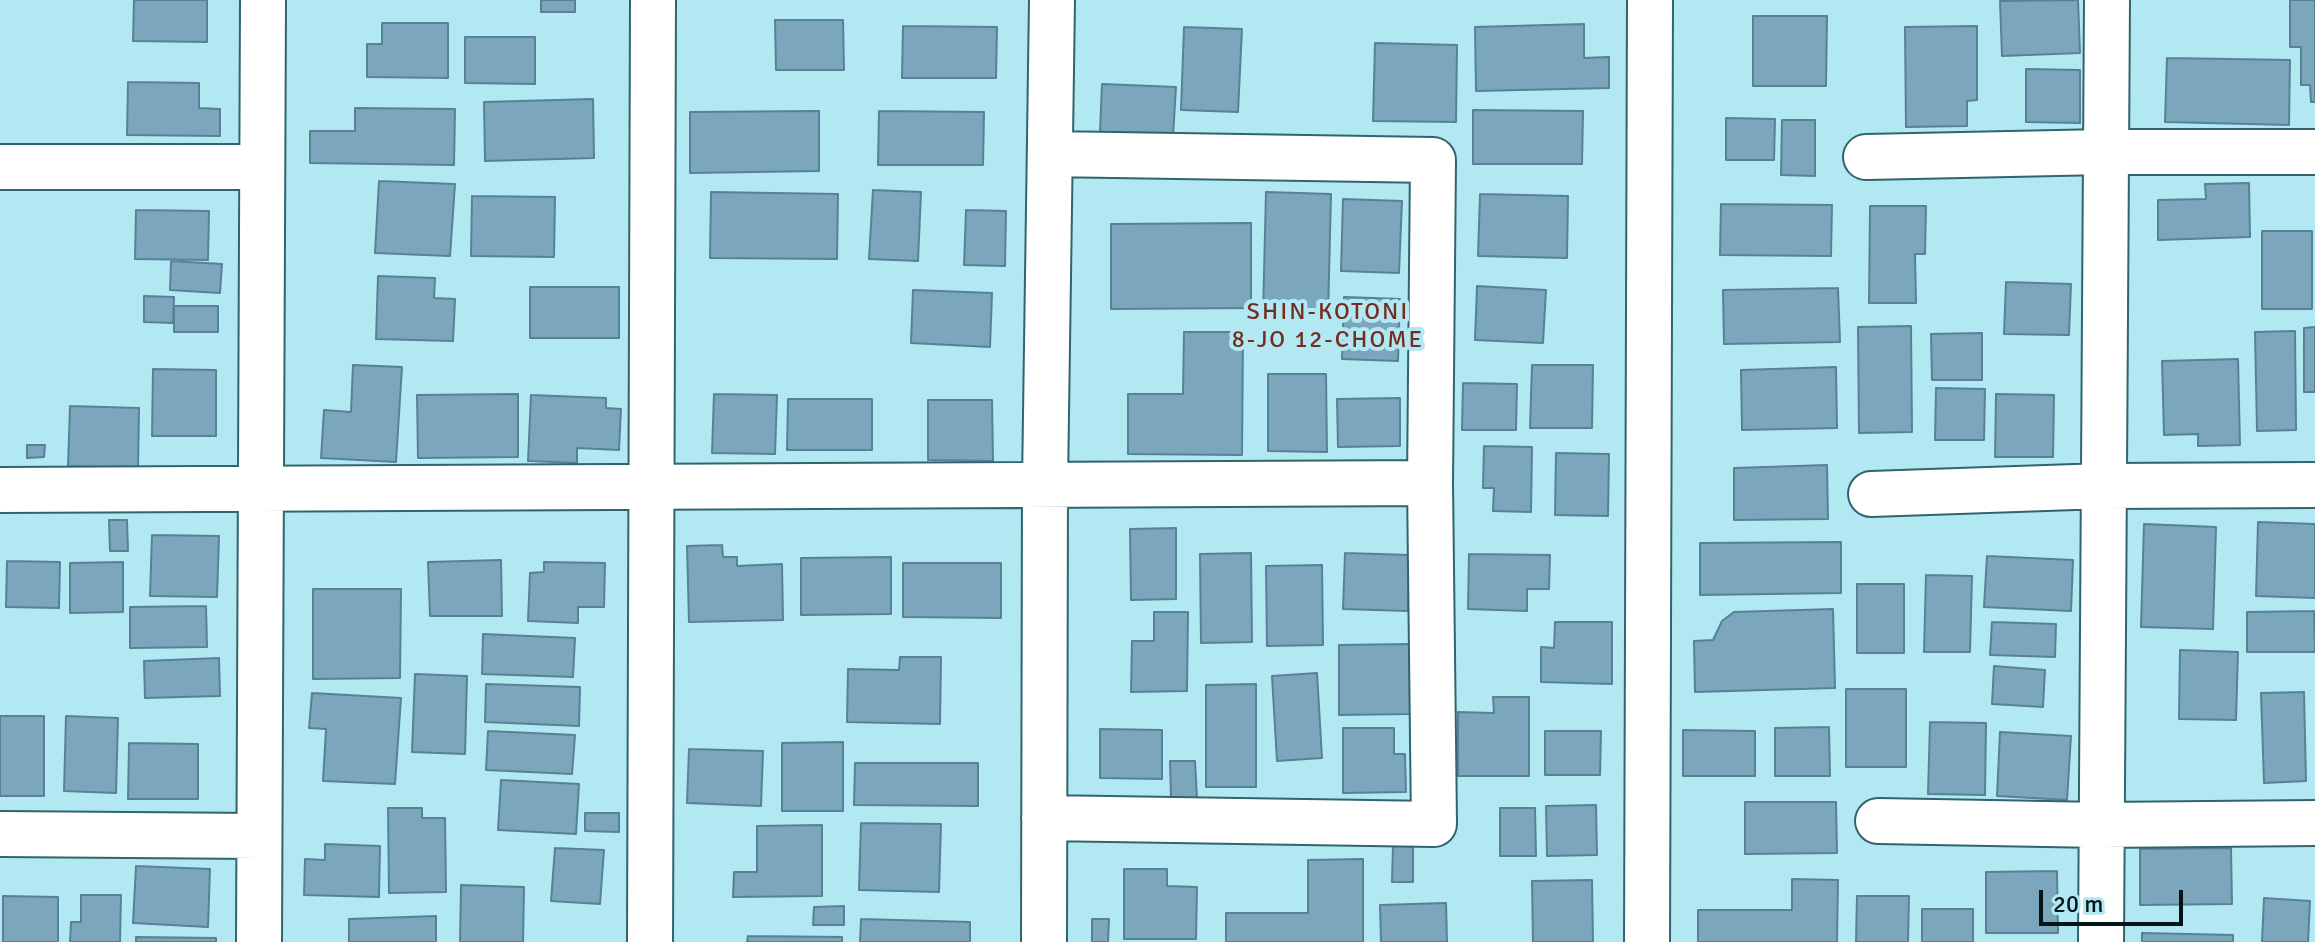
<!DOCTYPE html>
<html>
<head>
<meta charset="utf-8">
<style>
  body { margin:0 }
  #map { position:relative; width:2315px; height:942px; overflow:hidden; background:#b2e8f2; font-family:Signika,sans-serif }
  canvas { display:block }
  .scale { position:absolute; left:2039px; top:890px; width:144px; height:36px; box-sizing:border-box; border:4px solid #03171b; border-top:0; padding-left:10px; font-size:24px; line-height:28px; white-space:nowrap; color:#03171b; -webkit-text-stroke:6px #b2e8f2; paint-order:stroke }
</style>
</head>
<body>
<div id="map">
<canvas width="2315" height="942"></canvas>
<div class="scale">20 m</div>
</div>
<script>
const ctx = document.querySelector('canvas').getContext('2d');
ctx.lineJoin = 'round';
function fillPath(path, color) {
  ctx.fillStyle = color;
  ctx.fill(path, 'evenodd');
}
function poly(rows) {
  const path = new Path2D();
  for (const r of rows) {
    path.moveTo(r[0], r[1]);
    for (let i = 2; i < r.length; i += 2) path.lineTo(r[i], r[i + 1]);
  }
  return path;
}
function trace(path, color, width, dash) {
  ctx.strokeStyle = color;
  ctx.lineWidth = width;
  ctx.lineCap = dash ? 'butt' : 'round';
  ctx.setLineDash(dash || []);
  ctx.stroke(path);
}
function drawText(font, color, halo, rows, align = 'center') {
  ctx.font = font + ' Signika,sans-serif';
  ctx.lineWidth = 8;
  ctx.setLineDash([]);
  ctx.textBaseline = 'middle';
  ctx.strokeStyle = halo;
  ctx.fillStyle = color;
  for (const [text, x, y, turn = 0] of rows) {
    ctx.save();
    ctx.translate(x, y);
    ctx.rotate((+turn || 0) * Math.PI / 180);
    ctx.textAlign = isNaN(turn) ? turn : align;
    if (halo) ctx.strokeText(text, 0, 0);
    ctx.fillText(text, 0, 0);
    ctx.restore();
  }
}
const building = poly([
  [134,0,207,0,207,42,133,41,134,0],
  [541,0,575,0,575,12,541,12,541,0],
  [2078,0,2080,53,2002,56,2000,1,2078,0],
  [2290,0,2315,0,2315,102,2311,102,2310,85,2301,85,2301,47,2290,47,2290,0],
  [1753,16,1827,16,1826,86,1753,86,1753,16],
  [775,20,843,20,844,70,776,70,775,20],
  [382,23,448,23,448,78,367,77,367,44,382,44,382,23],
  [1584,24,1584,58,1609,57,1609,88,1476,91,1475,27,1584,24],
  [903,26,997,27,996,78,902,78,903,26],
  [1977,26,1977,100,1967,101,1967,126,1906,127,1905,27,1977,26],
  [1184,27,1242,29,1238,112,1181,110,1184,27],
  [465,37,535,37,535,84,465,83,465,37],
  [1375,43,1457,45,1456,122,1373,121,1375,43],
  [2167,58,2290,60,2289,125,2165,122,2167,58],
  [2026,69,2080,70,2080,123,2026,122,2026,69],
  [128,82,199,83,199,108,220,109,220,136,127,135,128,82],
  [1102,84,1176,87,1173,136,1100,132,1102,84],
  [593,99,594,158,485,161,484,102,593,99],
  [355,108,455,109,454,165,310,163,310,131,355,131,355,108],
  [1473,110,1583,111,1582,164,1473,164,1473,110],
  [819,111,819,171,690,173,690,112,819,111],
  [879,111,984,112,983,165,878,165,879,111],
  [1726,118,1775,119,1774,160,1726,160,1726,118],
  [1782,120,1815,120,1815,176,1781,175,1782,120],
  [379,181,455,184,450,256,375,253,379,181],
  [2249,183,2250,237,2158,240,2158,200,2206,199,2205,184,2249,183],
  [873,190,921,192,918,261,869,259,873,190],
  [711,192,838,194,837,259,710,258,711,192],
  [1266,192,1331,194,1328,316,1263,315,1266,192],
  [1480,194,1568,196,1567,258,1478,256,1480,194],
  [472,196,555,197,554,257,471,256,472,196],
  [1343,199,1402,201,1399,273,1341,271,1343,199],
  [1721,204,1832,205,1831,256,1720,255,1721,204],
  [1870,206,1926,206,1925,254,1915,254,1916,303,1869,303,1870,206],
  [136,210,209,211,208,260,135,259,136,210],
  [966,210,1006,211,1005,266,964,265,966,210],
  [1251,223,1251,308,1111,309,1111,224,1251,223],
  [2262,231,2312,231,2312,309,2262,309,2262,231],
  [171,261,222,264,220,293,170,290,171,261],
  [378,276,435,278,434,298,455,299,453,341,376,339,378,276],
  [2006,282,2071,284,2069,335,2004,334,2006,282],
  [1477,286,1546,290,1543,343,1475,340,1477,286],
  [530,287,619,287,619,338,530,338,530,287],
  [1838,288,1840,342,1724,344,1723,290,1838,288],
  [913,290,992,293,990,347,911,343,913,290],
  [144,296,174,297,173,323,144,322,144,296],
  [1344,297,1400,299,1398,361,1342,359,1344,297],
  [174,306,218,306,218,332,174,332,174,306],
  [1911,326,1912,432,1859,433,1858,327,1911,326],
  [2315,327,2315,392,2304,392,2304,328,2315,327],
  [2295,331,2296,430,2257,431,2255,332,2295,331],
  [1184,332,1243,332,1242,455,1128,454,1128,394,1183,394,1184,332],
  [1982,333,1982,380,1932,380,1931,334,1982,333],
  [2238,359,2240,445,2198,446,2198,434,2164,435,2162,361,2238,359],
  [353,365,402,367,396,462,321,458,324,410,351,412,353,365],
  [1532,365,1593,365,1592,428,1530,428,1532,365],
  [1836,367,1837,428,1742,430,1741,370,1836,367],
  [153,369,216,370,216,436,152,436,153,369],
  [1268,374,1326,374,1327,452,1268,451,1268,374],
  [1463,383,1517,384,1516,430,1462,430,1463,383],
  [1936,388,1985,389,1984,440,1935,440,1936,388],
  [518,394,518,457,418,458,417,395,518,394],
  [714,394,777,395,775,454,712,453,714,394],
  [1996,394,2054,395,2053,457,1995,457,1996,394],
  [531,395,606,398,606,408,621,409,619,450,577,448,577,463,528,461,531,395],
  [1400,398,1400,446,1338,447,1337,399,1400,398],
  [788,399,872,399,872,450,787,450,788,399],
  [928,400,992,400,993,461,928,460,928,400],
  [70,406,139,408,138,468,68,466,70,406],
  [27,445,45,445,44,457,27,458,27,445],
  [1484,446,1532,447,1531,512,1493,511,1494,488,1483,488,1484,446],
  [1556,453,1609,454,1608,516,1555,515,1556,453],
  [1827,465,1828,519,1734,520,1734,468,1827,465],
  [109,520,127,520,128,551,110,551,109,520],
  [2258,522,2315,524,2315,598,2256,596,2258,522],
  [2144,524,2216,527,2213,629,2141,627,2144,524],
  [1176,528,1176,599,1131,600,1130,529,1176,528],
  [152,535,219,536,217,597,150,596,152,535],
  [1841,542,1841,593,1700,595,1700,543,1841,542],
  [722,545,723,557,737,557,737,566,782,564,783,620,689,622,687,546,722,545],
  [1251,553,1252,642,1201,643,1200,554,1251,553],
  [1345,553,1410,555,1408,611,1343,609,1345,553],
  [1469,554,1550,555,1549,589,1527,589,1527,611,1468,609,1469,554],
  [1987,556,2073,560,2071,611,1984,607,1987,556],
  [891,557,891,614,801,615,801,558,891,557],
  [501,560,502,616,430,616,428,562,501,560],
  [7,561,60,562,59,608,6,607,7,561],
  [123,562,123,612,70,613,70,563,123,562],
  [544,562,605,563,604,607,578,607,578,623,528,621,530,573,544,572,544,562],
  [903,563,1001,563,1001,618,903,617,903,563],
  [1322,565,1323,645,1267,646,1266,566,1322,565],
  [1926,575,1972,576,1970,652,1924,652,1926,575],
  [1857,584,1904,584,1904,653,1857,653,1857,584],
  [313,589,401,589,400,678,313,679,313,589],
  [206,606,207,647,130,648,130,607,206,606],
  [1833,609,1835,688,1695,692,1694,641,1713,640,1722,621,1734,612,1833,609],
  [2314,611,2315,652,2247,652,2247,612,2314,611],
  [1154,612,1188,612,1187,691,1131,692,1132,641,1154,641,1154,612],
  [1555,622,1612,622,1612,684,1541,682,1541,647,1554,648,1555,622],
  [1992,622,2056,624,2055,657,1990,655,1992,622],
  [483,634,575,638,573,677,482,674,483,634],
  [1410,644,1410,714,1339,715,1339,645,1410,644],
  [2180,650,2238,652,2236,720,2179,719,2180,650],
  [900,657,941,657,940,724,847,722,848,669,899,670,900,657],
  [219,658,220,696,145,698,144,661,219,658],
  [1994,666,2045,670,2043,707,1992,704,1994,666],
  [1317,673,1322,758,1277,761,1272,676,1317,673],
  [415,674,467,676,465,754,412,752,415,674],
  [486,684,580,687,579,726,485,722,486,684],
  [1256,684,1256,787,1206,787,1206,685,1256,684],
  [1846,689,1906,689,1906,767,1846,767,1846,689],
  [2304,692,2306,781,2264,783,2261,693,2304,692],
  [312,693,401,698,395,784,323,781,326,729,309,728,312,693],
  [1493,697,1529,697,1529,776,1458,776,1458,712,1494,713,1493,697],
  [0,716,44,716,44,796,0,796,0,716],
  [66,716,118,718,116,793,64,791,66,716],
  [1930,722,1986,723,1985,795,1928,794,1930,722],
  [1829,727,1830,776,1775,776,1775,728,1829,727],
  [1343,728,1394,728,1394,754,1405,754,1406,792,1343,793,1343,728],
  [1100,729,1162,730,1162,779,1100,778,1100,729],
  [1683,730,1755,731,1755,776,1683,776,1683,730],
  [488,731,575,735,572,774,486,770,488,731],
  [1545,731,1601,731,1600,775,1545,775,1545,731],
  [2000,732,2071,736,2067,800,1997,796,2000,732],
  [843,742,843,811,782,811,782,743,843,742],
  [129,743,198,744,198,799,128,799,129,743],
  [689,749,763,751,761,806,687,803,689,749],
  [1170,761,1195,761,1197,798,1171,799,1170,761],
  [855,763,978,763,978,806,854,805,855,763],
  [501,780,579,784,576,834,498,830,501,780],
  [1745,802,1836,802,1837,853,1745,854,1745,802],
  [1596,805,1597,855,1547,856,1546,806,1596,805],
  [388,808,422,808,422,818,445,818,446,892,389,893,388,808],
  [1500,808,1535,808,1536,856,1500,856,1500,808],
  [585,813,619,813,619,832,585,831,585,813],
  [861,823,941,824,939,892,859,890,861,823],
  [822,825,822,896,733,897,734,872,757,872,757,826,822,825],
  [325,844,380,846,379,897,304,895,305,859,325,860,325,844],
  [1393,845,1413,845,1413,882,1392,882,1393,845],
  [555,848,604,850,600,904,551,901,555,848],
  [2231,848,2232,904,2140,905,2140,849,2231,848],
  [1363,859,1363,942,1226,942,1226,913,1308,913,1308,860,1363,859],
  [136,866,210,869,208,927,133,923,136,866],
  [1124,869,1167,869,1167,886,1197,887,1196,939,1124,939,1124,869],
  [2057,871,2058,933,1986,933,1986,872,2057,871],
  [1792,879,1838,880,1837,942,1698,942,1698,910,1792,910,1792,879],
  [1592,880,1593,942,1533,942,1532,881,1592,880],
  [461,885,524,887,523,942,460,942,461,885],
  [81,895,121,895,120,942,70,942,71,922,81,922,81,895],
  [3,896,58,897,58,942,3,942,3,896],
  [1857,896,1909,896,1908,942,1856,942,1857,896],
  [2264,898,2310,901,2308,942,2262,942,2264,898],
  [1446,903,1447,942,1381,942,1380,905,1446,903],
  [844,906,844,925,813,925,814,907,844,906],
  [1922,909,1973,909,1973,942,1922,942,1922,909],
  [436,916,436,942,349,942,349,919,436,916],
  [861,919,970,922,970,942,860,942,861,919],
  [1092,919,1109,919,1108,942,1092,942,1092,919],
  [2142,933,2233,935,2233,942,2142,942,2142,933],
  [748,936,842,937,842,942,747,942,748,936],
  [136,937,216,938,216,942,136,942,136,937]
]);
fillPath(building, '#7ba6bc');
trace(building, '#578196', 2);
const minor = poly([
  [1866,157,2105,152,2315,152],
  [0,167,261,167],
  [0,490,1430,483],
  [1871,494,2104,486,2315,485],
  [1044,818,1434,824,1430,483,1433,160,1050,154],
  [1878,821,2101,825,2315,823],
  [0,834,259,836],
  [259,942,263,0],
  [650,942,653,0],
  [1044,942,1045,484,1052,0],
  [1647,942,1650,0],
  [2101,942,2107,0]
]);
trace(minor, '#31646d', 48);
trace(minor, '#fff', 44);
ctx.letterSpacing = '2px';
drawText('24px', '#732e23', '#b2e8f2', [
  ["SHIN-KOTONI",1328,313],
  ["8-JO 12-CHOME",1328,341]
]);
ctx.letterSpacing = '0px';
</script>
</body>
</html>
